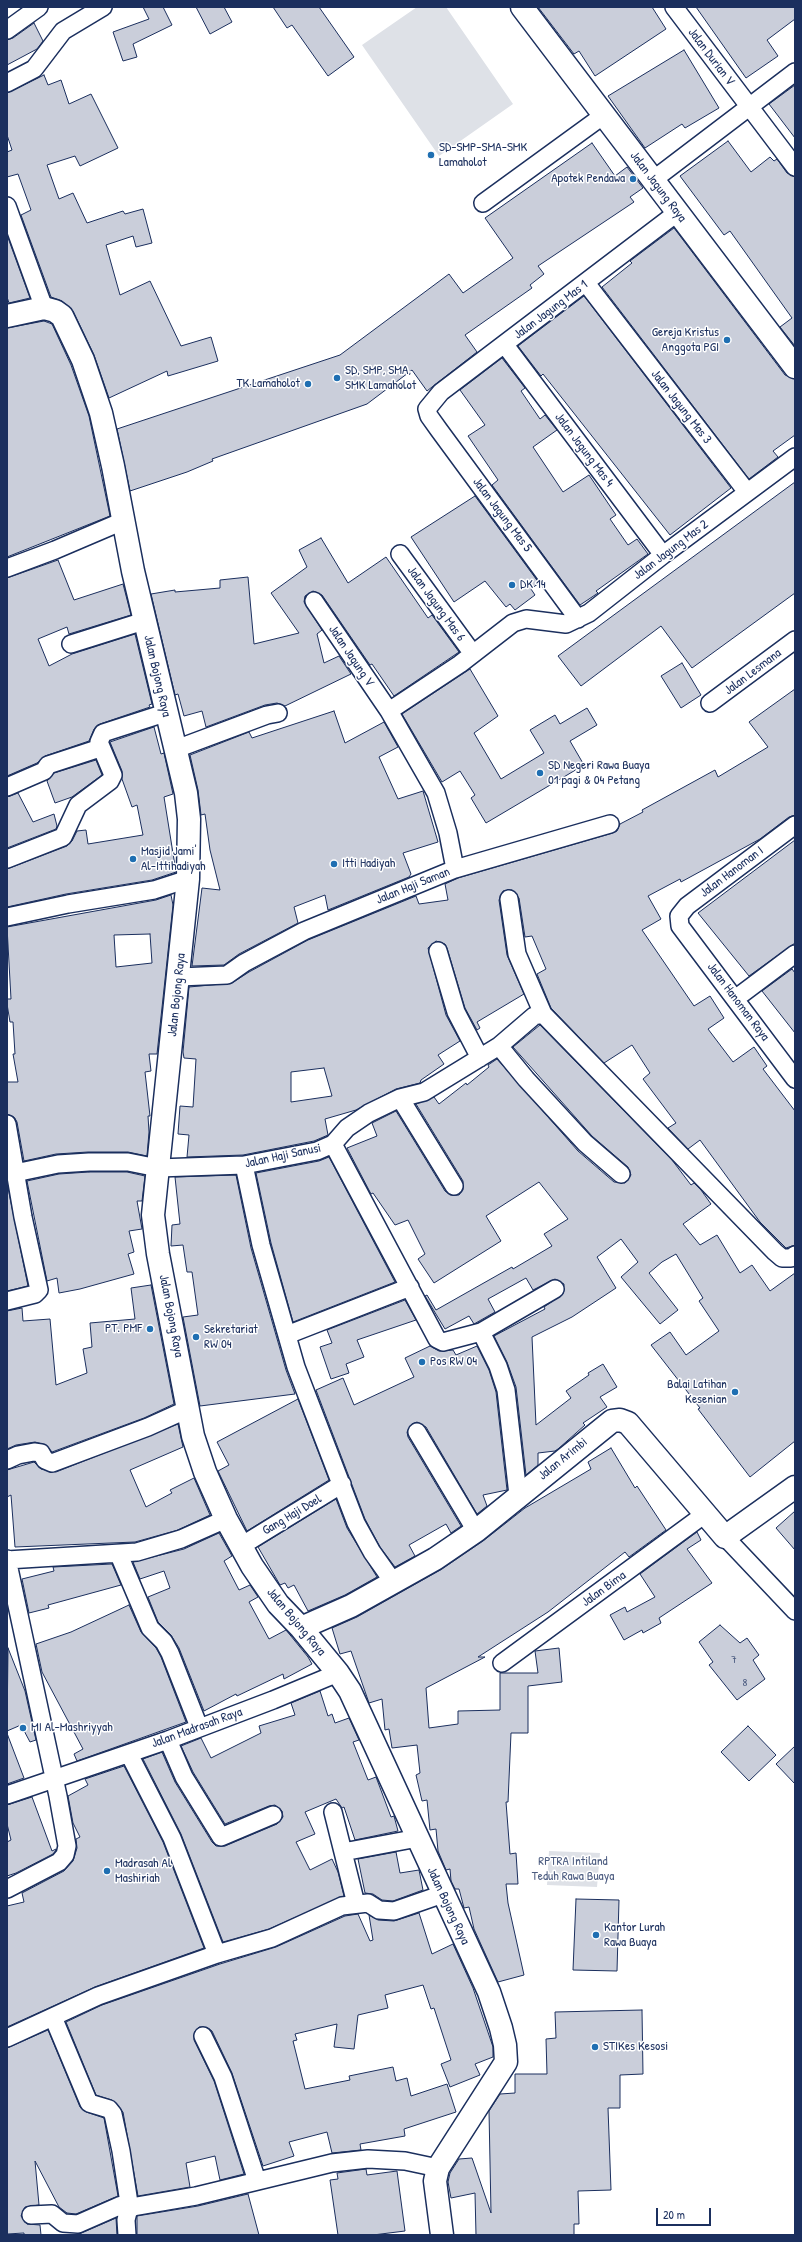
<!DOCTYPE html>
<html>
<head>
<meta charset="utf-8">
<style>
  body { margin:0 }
  #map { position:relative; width:802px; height:2242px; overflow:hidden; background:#fff; font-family:"Patrick Hand",sans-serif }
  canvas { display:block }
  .frame { position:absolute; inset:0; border:8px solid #1b2f5e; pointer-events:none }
  .scale { position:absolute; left:656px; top:2208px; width:55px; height:18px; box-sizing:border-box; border:2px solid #1b2f5e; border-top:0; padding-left:5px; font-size:12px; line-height:14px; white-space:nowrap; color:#1b2f5e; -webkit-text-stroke:3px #fff; paint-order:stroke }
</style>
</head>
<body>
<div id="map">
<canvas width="802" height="2242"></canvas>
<div class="frame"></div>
<div class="scale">20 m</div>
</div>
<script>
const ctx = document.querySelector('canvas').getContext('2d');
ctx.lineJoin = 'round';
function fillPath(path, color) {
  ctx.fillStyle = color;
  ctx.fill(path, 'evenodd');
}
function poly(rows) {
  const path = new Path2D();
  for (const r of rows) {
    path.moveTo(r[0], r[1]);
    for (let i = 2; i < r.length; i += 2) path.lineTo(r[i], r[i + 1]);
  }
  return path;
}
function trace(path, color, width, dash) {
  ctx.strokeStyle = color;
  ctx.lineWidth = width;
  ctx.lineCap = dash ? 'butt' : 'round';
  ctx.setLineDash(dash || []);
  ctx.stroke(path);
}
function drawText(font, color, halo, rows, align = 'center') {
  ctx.font = font + ' "Patrick Hand",sans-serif';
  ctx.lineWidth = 3;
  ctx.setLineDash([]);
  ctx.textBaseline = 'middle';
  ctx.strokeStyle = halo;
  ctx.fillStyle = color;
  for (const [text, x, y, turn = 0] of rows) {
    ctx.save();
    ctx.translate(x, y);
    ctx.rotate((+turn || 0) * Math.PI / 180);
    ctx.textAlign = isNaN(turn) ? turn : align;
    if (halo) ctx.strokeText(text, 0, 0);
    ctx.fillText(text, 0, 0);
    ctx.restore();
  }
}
fillPath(poly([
  [417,7,446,7,513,104,439,156,362,45],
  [549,1851,600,1853,597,1887,547,1885]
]), '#dee1e7');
const building = poly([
  [143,7,163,7,172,25,133,44,137,57,123,61,113,32,149,19,143,7],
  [196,7,224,7,232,22,210,34,196,7],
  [273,7,319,7,354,57,328,76,292,25,287,28,273,7],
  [538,7,652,7,666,29,595,76,579,51,574,54,538,7],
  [696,7,795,7,795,19,767,40,778,56,746,78,696,7],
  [34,23,43,41,37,49,7,65,7,40,13,38,34,23],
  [684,50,719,108,685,128,682,124,645,148,608,96,684,50],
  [44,75,48,85,61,80,69,104,91,94,118,148,80,166,75,156,47,165,59,199,73,193,87,223,123,211,125,214,143,209,152,243,136,247,133,236,106,245,120,295,150,281,181,346,211,337,218,361,168,376,167,371,109,398,94,355,73,311,62,301,51,297,21,215,31,210,18,174,7,177,7,152,12,150,7,135,7,93,44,75],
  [795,85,795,138,769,104,795,85],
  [728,141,751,172,770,157,774,161,777,159,787,173,795,177,795,346,780,327,792,318,730,231,724,235,680,176,728,141],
  [592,143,615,176,627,167,643,188,630,197,634,202,538,266,544,274,530,285,532,288,465,335,477,352,432,387,427,391,412,370,367,404,212,459,213,461,187,472,130,491,117,429,340,355,449,274,463,293,513,258,485,218,592,143],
  [674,228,785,375,795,379,795,435,773,451,778,457,749,479,602,287,632,263,630,261,674,228],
  [7,235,30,298,9,303,7,297,7,235],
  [584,296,731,488,670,535,558,393,543,374,541,376,518,346,584,296],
  [44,321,52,324,71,365,89,416,110,516,7,557,7,328,44,321],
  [502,358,525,388,521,391,540,419,545,415,557,430,533,447,563,492,589,475,616,515,610,519,628,545,637,539,648,554,596,591,598,593,580,605,492,485,498,480,468,436,485,425,460,390,502,358],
  [795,482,795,593,692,668,661,626,581,686,558,656,795,482],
  [475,496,539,583,531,589,535,595,515,610,510,604,506,607,485,581,454,602,411,537,475,496],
  [321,538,348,583,386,557,428,618,432,615,459,652,394,696,372,664,370,665,322,595,313,591,305,596,304,602,322,630,317,634,324,663,339,656,351,674,285,706,277,703,265,705,206,727,202,711,184,716,178,694,175,695,151,594,175,590,175,592,220,588,220,580,248,577,254,644,299,633,271,593,307,567,299,550,321,538],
  [58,560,74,600,123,584,131,615,69,634,67,627,38,639,49,666,72,654,135,634,152,704,149,705,150,707,100,724,94,729,89,741,45,756,37,763,7,776,7,578,58,560],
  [682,663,701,695,681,708,661,676,682,663],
  [470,669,498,716,474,733,501,779,544,753,530,730,555,715,560,724,587,708,597,725,570,741,584,765,486,823,471,798,475,795,460,771,442,782,402,714,470,669],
  [795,689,795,815,789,817,760,839,681,882,680,879,648,896,661,919,642,930,694,1006,710,996,724,1018,708,1029,733,1062,754,1047,767,1066,763,1069,795,1111,795,1245,786,1248,760,1222,700,1140,688,1149,668,1128,676,1123,643,1079,650,1073,632,1045,604,1063,551,1008,537,974,546,969,532,936,525,937,519,898,512,890,503,891,499,900,507,955,524,994,477,1022,480,1028,477,1030,465,1008,447,948,445,944,436,941,428,948,446,1015,460,1041,438,1055,444,1064,421,1080,420,1083,396,1089,356,1110,325,1119,328,1135,314,1141,243,1155,187,1157,189,1135,178,1134,180,1106,193,1107,196,1059,184,1058,183,1052,189,987,232,983,249,972,308,940,416,896,419,904,448,900,445,884,458,878,613,833,617,831,620,824,643,812,642,810,715,770,718,777,768,747,749,722,795,689],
  [324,1068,332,1096,291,1102,291,1072,324,1068],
  [334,711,345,743,384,722,398,747,379,757,398,799,423,791,438,842,403,853,411,874,409,877,328,910,325,895,294,907,298,923,239,954,224,965,192,966,202,888,220,890,210,850,205,814,201,815,198,790,190,755,249,732,252,738,334,711],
  [154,727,161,754,164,753,173,794,164,797,176,872,152,880,66,894,7,907,7,869,67,846,72,841,77,831,86,830,88,844,143,835,137,805,132,807,122,779,122,771,110,742,154,727],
  [96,760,102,775,72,797,55,803,47,781,54,773,96,760],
  [18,793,33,822,54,814,57,826,56,829,7,848,7,797,18,793],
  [795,840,795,943,749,976,698,913,795,840],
  [171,895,173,905,157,1054,149,1054,151,1071,145,1072,150,1116,148,1116,149,1132,147,1156,128,1152,88,1152,56,1154,24,1161,17,1122,14,1117,7,1114,7,1082,18,1082,13,1054,15,1054,13,1022,10,1022,7,1004,7,999,11,999,7,927,156,900,171,895],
  [150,934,152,963,116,967,114,935,150,934],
  [792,969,795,973,795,1033,762,991,792,969],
  [540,1025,672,1160,691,1185,694,1183,701,1190,711,1204,683,1224,700,1245,717,1235,740,1273,752,1265,770,1291,795,1273,795,1441,750,1477,698,1409,700,1408,651,1345,670,1332,686,1355,719,1331,699,1301,703,1298,676,1254,662,1262,649,1273,678,1310,660,1324,621,1277,638,1262,621,1239,597,1257,616,1288,572,1317,532,1337,536,1425,571,1398,566,1391,589,1375,588,1373,603,1364,617,1387,600,1397,607,1407,583,1423,585,1425,558,1449,555,1451,538,1453,538,1465,526,1475,516,1387,507,1362,494,1336,545,1309,544,1307,563,1294,564,1284,555,1279,533,1290,526,1278,488,1299,495,1312,474,1324,469,1316,445,1329,425,1296,427,1295,436,1310,512,1267,513,1269,552,1246,544,1234,568,1219,539,1182,486,1216,501,1241,434,1283,418,1259,425,1254,408,1220,395,1225,373,1193,371,1194,347,1148,377,1136,372,1123,396,1111,445,1191,450,1195,459,1195,463,1190,463,1181,416,1104,434,1097,439,1104,466,1083,467,1085,489,1067,488,1065,497,1059,578,1151,614,1182,625,1183,631,1175,628,1167,592,1136,513,1047,540,1025],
  [329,1157,395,1282,293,1322,271,1243,256,1173,319,1161,329,1157],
  [89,1172,127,1172,145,1176,142,1201,137,1201,142,1229,129,1231,134,1252,128,1254,134,1274,80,1289,59,1293,57,1278,47,1281,27,1181,59,1174,89,1172],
  [236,1175,251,1248,286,1370,295,1394,200,1406,183,1317,198,1315,192,1272,187,1272,183,1245,171,1246,172,1225,180,1224,175,1177,236,1175],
  [7,1183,28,1286,7,1291,7,1183],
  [151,1285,174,1404,144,1418,52,1452,46,1445,35,1442,16,1445,7,1449,7,1311,22,1308,23,1321,50,1319,56,1385,87,1373,83,1349,92,1347,90,1323,135,1319,131,1288,151,1285],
  [405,1300,416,1320,357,1340,364,1357,346,1364,349,1373,331,1379,320,1347,332,1343,327,1330,405,1300],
  [430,1346,439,1351,453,1350,456,1355,477,1346,489,1370,496,1392,507,1490,483,1495,487,1506,477,1514,426,1427,417,1422,412,1424,407,1432,408,1437,461,1526,451,1533,446,1524,409,1545,415,1556,395,1567,380,1547,365,1519,316,1390,343,1378,354,1405,414,1377,405,1358,430,1346],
  [298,1399,329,1480,247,1531,218,1471,229,1465,217,1442,298,1399],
  [178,1424,183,1447,130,1470,146,1507,172,1493,170,1490,194,1478,210,1515,178,1530,135,1542,15,1547,11,1495,7,1497,7,1470,34,1462,41,1469,56,1472,178,1424],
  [611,1448,635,1488,637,1486,666,1530,629,1557,625,1552,548,1612,478,1657,485,1657,426,1688,429,1728,458,1724,458,1711,500,1710,500,1673,538,1673,535,1651,559,1648,562,1682,528,1686,528,1733,511,1733,508,1802,506,1802,510,1854,516,1853,518,1884,506,1884,508,1903,524,1975,498,1982,474,1929,469,1907,464,1908,459,1889,455,1889,451,1881,450,1869,446,1870,438,1851,436,1829,430,1830,427,1800,422,1801,416,1775,420,1773,417,1745,392,1748,389,1729,385,1730,382,1699,369,1703,351,1651,340,1654,332,1628,357,1617,442,1569,483,1541,525,1508,591,1469,588,1462,611,1448],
  [336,1499,347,1528,377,1577,345,1595,308,1611,294,1585,288,1588,285,1583,280,1585,258,1547,336,1499],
  [795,1511,795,1550,776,1528,795,1511],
  [697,1532,701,1540,687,1549,712,1583,659,1618,661,1623,643,1633,642,1630,624,1640,610,1615,625,1607,627,1612,655,1597,640,1574,697,1532],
  [219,1533,232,1556,224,1561,239,1590,250,1585,258,1597,249,1602,269,1639,286,1630,308,1657,312,1664,284,1679,283,1674,237,1696,236,1694,204,1711,179,1648,171,1635,158,1622,148,1597,170,1588,164,1571,140,1579,133,1562,184,1549,219,1533],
  [112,1564,121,1585,48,1605,49,1608,29,1613,22,1579,54,1571,53,1567,112,1564],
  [129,1605,141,1632,156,1648,161,1657,186,1722,77,1761,74,1754,83,1749,42,1672,36,1644,71,1632,129,1605],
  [720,1625,740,1643,747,1638,759,1655,753,1660,765,1679,737,1700,709,1665,713,1662,699,1642,720,1625],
  [8,1648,25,1691,36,1740,30,1742,21,1725,7,1731,8,1648],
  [320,1691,328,1716,332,1714,335,1723,349,1718,359,1740,353,1742,368,1780,376,1777,391,1817,394,1816,398,1831,355,1840,344,1807,342,1808,336,1799,305,1812,315,1834,296,1842,310,1870,332,1859,338,1872,344,1896,269,1929,223,1942,181,1834,143,1759,162,1752,175,1782,212,1842,216,1846,225,1846,277,1824,283,1817,282,1811,275,1805,269,1806,225,1824,193,1772,181,1746,201,1738,211,1758,261,1733,259,1726,295,1715,291,1703,320,1691],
  [748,1726,776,1755,749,1781,721,1752,748,1726],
  [8,1736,24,1778,7,1784,7,1737,8,1736],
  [795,1746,795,1784,776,1764,795,1746],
  [124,1766,163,1842,204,1948,95,1987,7,2027,7,1906,24,1902,22,1893,64,1871,73,1861,77,1848,76,1839,80,1837,73,1823,68,1796,88,1785,85,1779,124,1766],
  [32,1797,52,1851,56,1849,56,1850,53,1854,16,1873,7,1876,7,1842,11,1840,7,1824,7,1805,32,1797],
  [396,1852,400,1873,419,1870,423,1890,393,1901,382,1900,373,1894,365,1893,358,1859,396,1852],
  [576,1899,619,1900,617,1971,573,1970,576,1899],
  [419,1913,432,1954,453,1944,473,1988,493,2047,493,2057,475,2064,480,2075,450,2087,441,2064,451,2060,434,2008,431,2009,423,1985,385,1995,388,2008,358,2015,354,2049,334,2047,337,2024,295,2034,297,2040,293,2041,305,2089,350,2080,349,2076,393,2067,396,2081,407,2078,411,2096,447,2084,456,2112,404,2129,405,2136,360,2144,361,2150,332,2153,327,2132,289,2142,294,2156,263,2166,232,2073,212,2031,208,2028,199,2027,195,2031,194,2040,214,2081,244,2174,220,2180,215,2156,186,2163,190,2187,138,2196,123,2112,112,2100,96,2095,66,2022,102,2005,220,1964,276,1947,345,1916,358,1914,370,1941,373,1940,369,1915,378,1920,394,1921,419,1913],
  [642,2010,643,2074,620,2075,620,2108,608,2108,611,2190,578,2191,579,2224,574,2224,574,2235,476,2235,475,2193,451,2198,448,2182,450,2173,459,2159,472,2158,491,2213,489,2111,500,2094,515,2093,515,2074,547,2074,546,2039,556,2038,555,2012,642,2010],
  [48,2030,80,2107,86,2112,104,2118,118,2196,76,2214,67,2213,59,2207,35,2161,39,2205,25,2207,21,2216,27,2224,40,2225,41,2235,24,2235,24,2233,7,2234,7,2048,48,2030],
  [366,2169,367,2175,397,2171,405,2231,373,2235,338,2235,330,2180,338,2179,337,2173,366,2169],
  [248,2194,259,2235,137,2235,137,2216,198,2206,248,2194],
  [116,2218,117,2235,79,2235,79,2234,116,2218]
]);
fillPath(building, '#caceda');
trace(building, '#1b2f5e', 1);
const street = poly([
  [674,7,795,167],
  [7,30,39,7],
  [7,83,34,69,63,31,103,7],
  [653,180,795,72],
  [483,203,604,115],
  [7,206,44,308],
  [586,283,747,492],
  [505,345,663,555],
  [400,554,473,654],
  [7,568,55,550,123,521],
  [314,601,389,711],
  [578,619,439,430,429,416,427,409,441,392,678,212],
  [71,644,144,621],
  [710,703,795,640],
  [176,749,267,715,278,713],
  [7,787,44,771,48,765,100,748],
  [795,825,687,906,679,916,680,926,795,1079],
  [7,859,63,837,78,805,110,781,113,775,99,742,103,733,165,713],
  [455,869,610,824],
  [509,899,517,954,543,1014],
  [7,917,68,904,154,890,188,879],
  [438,951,456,1012,480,1058],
  [179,977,227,975,244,963,304,931,455,869,448,833,436,793,389,711,460,664,513,623,526,619,566,624,589,613,663,555,795,457],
  [735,999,795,954],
  [499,1046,526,1079,585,1143,621,1174],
  [400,1098,454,1186],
  [7,1124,23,1217,39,1290,35,1294,7,1301],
  [333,1144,437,1339,443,1342,481,1332,555,1289],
  [244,1165,261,1245,296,1367,356,1523,372,1552,394,1583],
  [15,1173,58,1164,89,1162,128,1162,158,1168,244,1165,317,1151,333,1144,347,1128,369,1113,400,1098,424,1092,499,1046,534,1016,543,1014,775,1252,782,1258,791,1258,795,1255],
  [481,1332,498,1366,506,1390,518,1495],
  [287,1335,410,1287],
  [417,1432,476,1531],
  [7,1460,18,1455,34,1452,41,1453,45,1460,52,1463,148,1427,188,1409],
  [725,1537,795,1611],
  [241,1546,342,1484],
  [119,1555,150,1628,164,1642,170,1653,199,1727],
  [7,1559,58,1796,67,1846,65,1855,59,1862,7,1889],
  [7,1560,137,1552,181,1539,226,1519],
  [502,1663,705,1514],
  [168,1740,184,1777,221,1837,273,1815],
  [129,1754,172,1838,217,1954],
  [7,1795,168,1740,273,1700,338,1673],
  [333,1812,343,1852],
  [356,1904,343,1852,418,1838],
  [53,2017,89,2103,109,2109,113,2114,121,2151,129,2203,132,2207,128,2212,126,2220,127,2235],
  [203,2036,223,2077,257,2181],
  [7,2038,98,1996,217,1954,272,1938,342,1906,368,1903,379,1910,394,1911,443,1894],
  [132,2207,196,2196,332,2163,368,2159,405,2161,438,2168],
  [31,2215,52,2214,63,2223,78,2224,119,2206,129,2203]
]);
const secondary = poly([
  [522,7,795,367],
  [7,316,44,308,55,311,62,316,83,360,101,413,113,466,133,571,186,793,189,819,188,879,153,1215,158,1254,193,1436,205,1472,226,1519,252,1566,278,1604,301,1628,338,1673,350,1691,489,1992,501,2028,505,2045,506,2062,438,2168,435,2181,442,2235],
  [301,1628,351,1606,435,1559,476,1531,612,1421,620,1420,628,1423,725,1537,795,1487]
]);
trace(street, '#1b2f5e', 20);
trace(secondary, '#1b2f5e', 25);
trace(street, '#fff', 17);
trace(secondary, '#fff', 22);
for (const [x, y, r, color] of [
  [431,155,4,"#1f6fb2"],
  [633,179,4,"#1f6fb2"],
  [727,340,4,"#1f6fb2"],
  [337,378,4,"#1f6fb2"],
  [308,384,4,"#1f6fb2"],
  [512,585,4,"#1f6fb2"],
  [540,773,4,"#1f6fb2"],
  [133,859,4,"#1f6fb2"],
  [334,864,4,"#1f6fb2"],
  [150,1329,4,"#1f6fb2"],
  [196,1337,4,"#1f6fb2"],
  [422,1362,4,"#1f6fb2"],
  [735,1392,4,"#1f6fb2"],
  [23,1728,4,"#1f6fb2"],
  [107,1871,4,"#1f6fb2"],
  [596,1935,4,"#1f6fb2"],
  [595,2047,4,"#1f6fb2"]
]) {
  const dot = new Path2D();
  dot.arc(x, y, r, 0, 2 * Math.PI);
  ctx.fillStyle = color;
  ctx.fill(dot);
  trace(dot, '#fff', 1.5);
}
drawText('11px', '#47577d', null, [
  ["7",734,1660],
  ["8",745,1683]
]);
drawText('13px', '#1b2f5e', '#fff', [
  ["Jalan Durian V",711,57,53],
  ["Jalan Jagung Raya",658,187,53],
  ["Jalan Jagung Mas 1",551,310,-37],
  ["Jalan Jagung Mas 3",681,407,52],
  ["Jalan Jagung Mas 4",584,450,53],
  ["Jalan Jagung Mas 5",502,515,53],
  ["Jalan Jagung Mas 2",671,550,-37],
  ["Jalan Jagung Mas 6",436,604,54],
  ["Jalan Jagung V",351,656,56],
  ["Jalan Lesmana",753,672,-37],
  ["Jalan Bojong Raya",157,676,77],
  ["Jalan Hanoman I",732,872,-37],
  ["Jalan Haji Saman",413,886,-22],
  ["Jalan Bojong Raya",177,995,-84],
  ["Jalan Hanoman Raya",738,1002,53],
  ["Jalan Haji Sanusi",283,1156,-12],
  ["Jalan Bojong Raya",171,1316,79],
  ["Jalan Arimbi",563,1459,-39],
  ["Gang Haji Doel",292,1515,-31],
  ["Jalan Bima",604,1589,-36],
  ["Jalan Bojong Raya",296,1622,50],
  ["Jalan Madrasah Raya",197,1728,-20],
  ["Jalan Bojong Raya",448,1906,65]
]);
drawText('13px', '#1b2f5e', '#fff', [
  ["SD-SMP-SMA-SMK",439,148],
  ["Lamaholot",439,163],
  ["Apotek Pendawa",625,179,"right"],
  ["Gereja Kristus",719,333,"right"],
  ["Anggota PGI",719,348,"right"],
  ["SD, SMP, SMA,",345,371],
  ["SMK Lamaholot",345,386],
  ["TK Lamaholot",300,384,"right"],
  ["DK 14",520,585],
  ["SD Negeri Rawa Buaya",548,766],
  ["01 pagi & 04 Petang",548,781],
  ["Masjid Jami'",141,852],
  ["Al-Ittihadiyah",141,867],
  ["Itti Hadiyah",342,864],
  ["PT. PMF",142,1329,"right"],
  ["Sekretariat",204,1330],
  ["RW 04",204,1345],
  ["Pos RW 04",430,1362],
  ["Balai Latihan",727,1385,"right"],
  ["Kesenian",727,1400,"right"],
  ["MI Al-Mashriyyah",31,1728],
  ["Madrasah Al",115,1864],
  ["Mashiriah",115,1879],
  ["Kantor Lurah",604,1928],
  ["Rawa Buaya",604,1943],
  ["STIKes Kesosi",603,2047]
], 'left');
drawText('13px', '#4c5c80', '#fff', [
  ["RPTRA Intiland",573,1862],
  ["Teduh Rawa Buaya",573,1877]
]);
</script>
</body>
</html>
